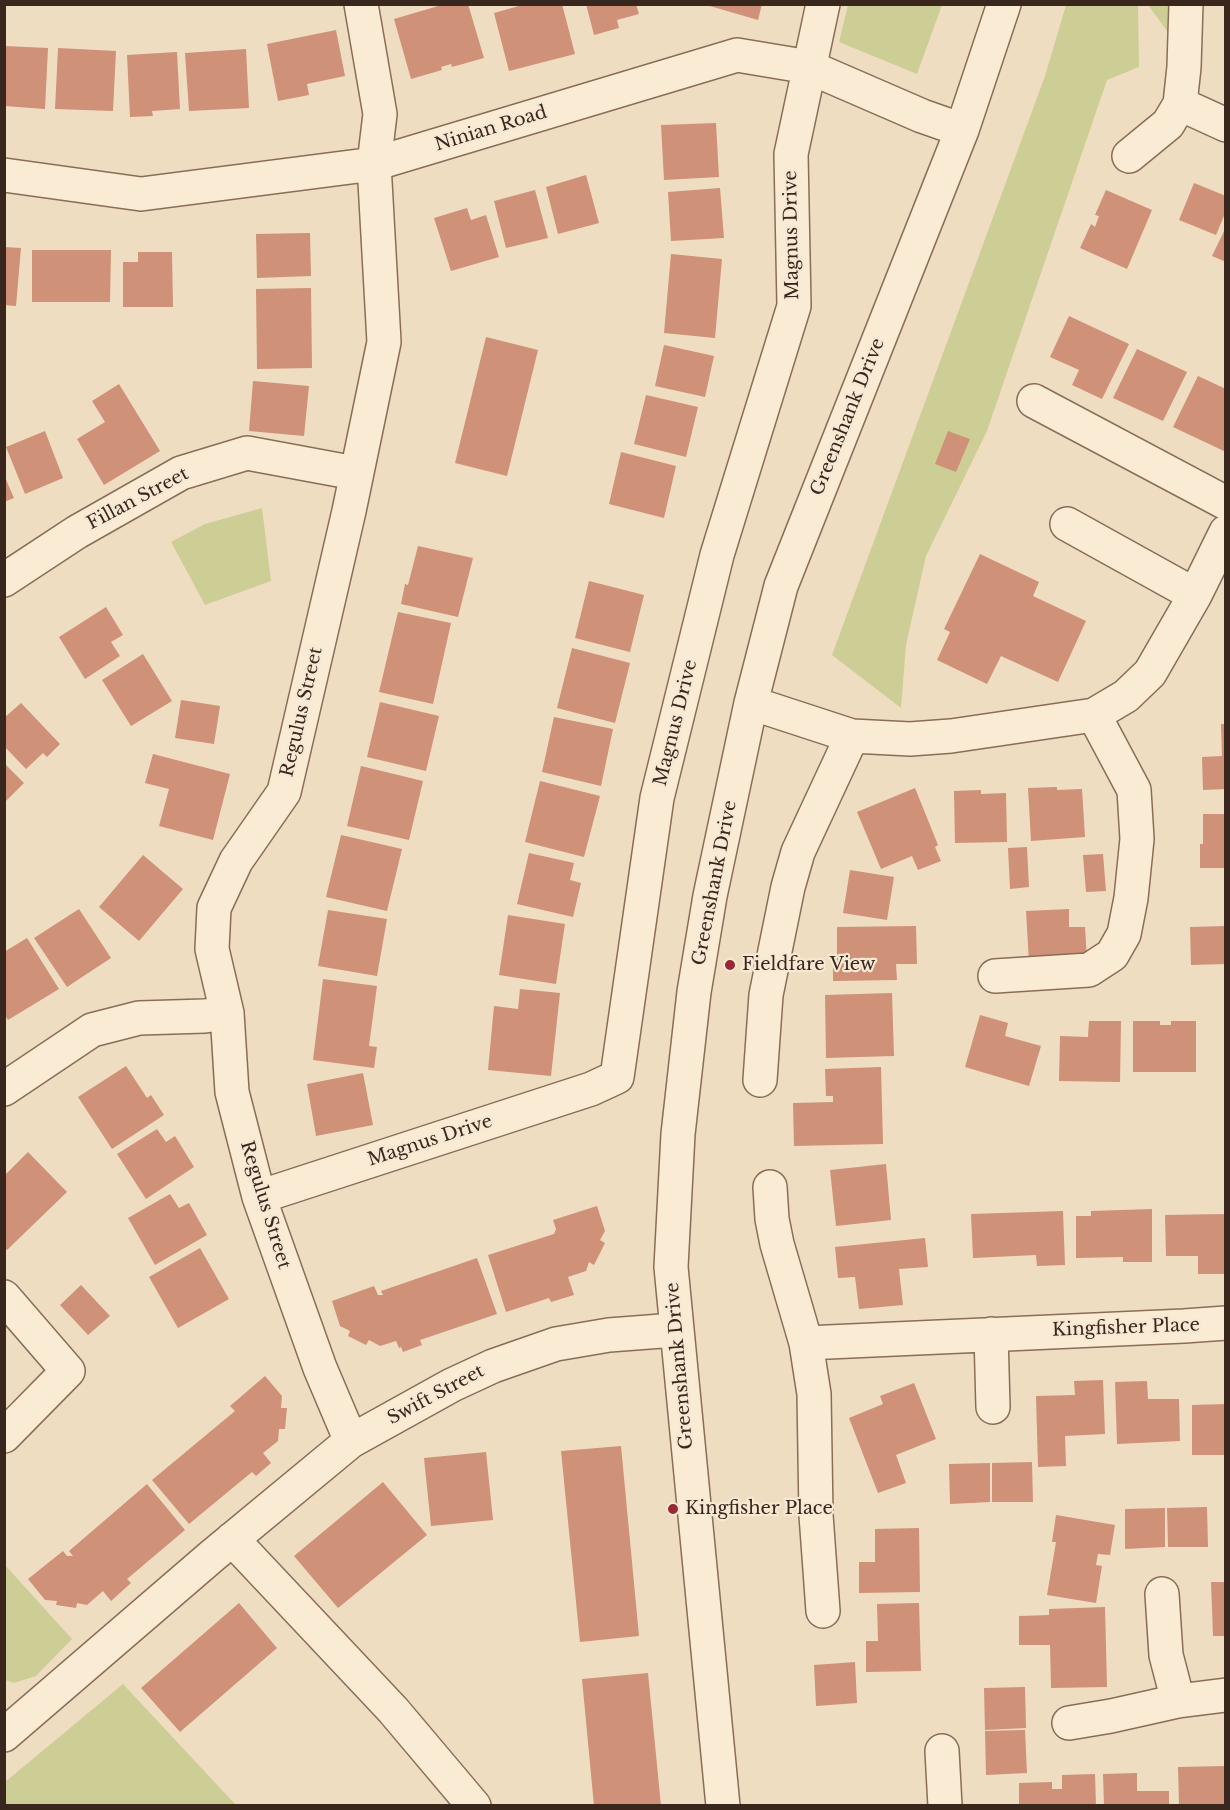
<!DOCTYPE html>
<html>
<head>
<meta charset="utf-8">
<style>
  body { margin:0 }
  #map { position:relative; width:1230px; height:1810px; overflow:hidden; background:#efddc2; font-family:"Libre Baskerville",serif }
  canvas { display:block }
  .frame { position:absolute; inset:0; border:6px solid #39271d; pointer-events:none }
</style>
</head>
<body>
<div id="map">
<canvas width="1230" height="1810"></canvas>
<div class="frame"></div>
</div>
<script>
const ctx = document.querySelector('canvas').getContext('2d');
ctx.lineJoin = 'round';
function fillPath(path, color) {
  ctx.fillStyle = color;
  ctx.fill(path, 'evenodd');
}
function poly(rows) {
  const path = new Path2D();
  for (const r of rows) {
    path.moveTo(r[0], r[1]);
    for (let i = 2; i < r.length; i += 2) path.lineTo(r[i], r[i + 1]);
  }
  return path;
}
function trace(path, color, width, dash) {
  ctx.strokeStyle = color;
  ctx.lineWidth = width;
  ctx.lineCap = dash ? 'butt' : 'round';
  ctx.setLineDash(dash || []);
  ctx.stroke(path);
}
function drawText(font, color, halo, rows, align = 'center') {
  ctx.font = font + ' "Libre Baskerville",serif';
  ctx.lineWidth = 4.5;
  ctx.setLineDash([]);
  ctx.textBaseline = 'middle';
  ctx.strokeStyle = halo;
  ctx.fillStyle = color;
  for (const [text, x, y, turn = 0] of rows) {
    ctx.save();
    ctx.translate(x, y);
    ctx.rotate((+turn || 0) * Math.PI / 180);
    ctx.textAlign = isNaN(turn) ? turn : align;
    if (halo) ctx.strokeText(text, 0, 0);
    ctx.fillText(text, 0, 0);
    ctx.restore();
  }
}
fillPath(poly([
  [848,5,942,5,917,74,839,42],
  [1066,5,1138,5,1139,67,1107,80,987,431,926,556,906,645,901,708,832,655,1045,76],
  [1148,5,1177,5,1173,39],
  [262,508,271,581,205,605,171,542,205,524],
  [5,1565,72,1639,36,1676,14,1683,5,1680],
  [123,1684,236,1805,5,1805,5,1782]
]), '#cdce95');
fillPath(poly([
  [445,4,468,4,484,58,452,67,451,64,441,67,442,70,411,79,394,19],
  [526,4,562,4,575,54,509,71,494,13],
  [586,4,636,4,639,14,617,20,619,28,594,35],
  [703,4,762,4,758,20],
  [336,30,345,76,307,84,309,95,278,101,267,44],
  [4,46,48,48,45,109,4,106],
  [58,48,116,51,113,111,55,109],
  [246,49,249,108,189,111,185,53],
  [177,52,180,109,152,111,153,116,130,117,127,55],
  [716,123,719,177,664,180,661,125],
  [586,175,599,223,558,234,546,187],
  [1194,183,1226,196,1226,211,1216,235,1179,220],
  [720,188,724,238,671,241,668,192],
  [535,190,548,238,506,248,494,201],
  [1106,190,1152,210,1127,269,1080,248,1091,224,1095,227,1099,216,1095,215],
  [467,208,471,220,486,215,499,257,451,271,434,218],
  [1226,227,1226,262,1212,256],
  [310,233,311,276,257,278,256,234],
  [4,247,21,248,16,306,4,305],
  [32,250,111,250,110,302,32,302],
  [138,252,172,252,173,307,123,307,123,262,138,262],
  [671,254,722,259,715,338,664,333],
  [311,288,312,368,257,369,256,289],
  [1069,316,1129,344,1102,399,1072,385,1079,370,1050,357],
  [486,337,538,350,507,476,455,463],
  [664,345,714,356,705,397,655,386],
  [1137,349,1187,372,1163,421,1113,398],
  [1198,376,1226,389,1226,452,1173,427],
  [253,381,309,386,304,436,249,431],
  [119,384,160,451,104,485,77,439,105,422,92,401],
  [646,395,698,407,686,457,634,444],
  [45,431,63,478,25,494,6,447],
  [948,431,970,439,956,472,935,464],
  [621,452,676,466,664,518,609,504],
  [4,475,14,498,4,502],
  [418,546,473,558,458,617,401,604,405,584,408,585],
  [980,554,1039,582,1033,596,1086,621,1058,682,1001,656,987,684,937,660,950,632,944,629],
  [589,581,644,595,630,652,575,638],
  [106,607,123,635,111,642,120,656,85,679,59,637],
  [398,612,451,623,433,704,379,692],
  [572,648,630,663,615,723,557,708],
  [143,654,172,701,131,726,102,680],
  [181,700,220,706,214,744,175,738],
  [380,702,439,716,426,771,367,757],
  [21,703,60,744,47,757,43,753,26,769,4,746,4,718],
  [554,717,613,729,601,786,542,772],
  [1221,724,1226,724,1226,789,1203,790,1202,757,1222,756],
  [153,754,230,774,213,840,159,826,169,789,145,783],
  [4,763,24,783,4,803],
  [361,766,423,781,409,840,347,826],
  [540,781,600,796,584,857,525,842],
  [1057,787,1057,790,1082,789,1085,837,1031,841,1028,788],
  [915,788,938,845,935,847,941,861,918,870,912,856,881,869,857,812],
  [981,790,981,794,1006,793,1007,842,955,843,954,791],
  [1203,814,1226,814,1226,868,1200,868,1200,844,1203,844],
  [341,835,402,849,387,911,326,897],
  [1027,847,1029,887,1010,889,1008,848],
  [529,853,574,863,570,880,581,883,573,917,517,904],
  [1103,854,1106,891,1086,892,1083,855],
  [143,855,183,889,139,941,99,907],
  [850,870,894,877,887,920,843,913],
  [79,909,111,958,67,987,34,938],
  [1069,909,1069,927,1085,927,1087,960,1029,963,1026,911],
  [328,910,387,919,377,976,318,966],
  [508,915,565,924,556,984,499,975],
  [916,926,917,964,896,964,897,980,833,981,833,955,837,955,837,927],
  [1226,926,1226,964,1191,965,1190,927],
  [27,938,59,989,8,1020,4,1014,4,952],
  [323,979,377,986,369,1046,377,1047,374,1068,313,1060],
  [520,989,560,993,551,1076,488,1070,494,1006,518,1009],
  [892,993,894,1056,826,1058,825,995],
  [980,1015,1008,1023,1005,1036,1041,1046,1029,1086,965,1067],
  [1089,1021,1121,1021,1120,1082,1059,1081,1060,1036,1088,1037],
  [1133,1021,1160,1021,1160,1025,1171,1025,1171,1021,1196,1021,1196,1072,1133,1072],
  [126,1066,147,1098,151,1095,164,1115,112,1149,78,1097],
  [881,1067,883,1144,794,1146,793,1103,833,1102,833,1096,826,1096,825,1069],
  [363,1073,373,1125,316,1136,307,1084],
  [157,1129,166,1142,175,1136,194,1167,146,1199,117,1154],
  [28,1152,67,1192,7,1250,4,1247,4,1176],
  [886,1164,891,1220,836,1226,830,1170],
  [170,1194,179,1208,189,1203,207,1235,155,1265,128,1218],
  [597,1206,605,1231,600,1240,605,1243,594,1265,589,1262,586,1271,568,1277,574,1295,551,1302,549,1298,506,1312,488,1255,554,1234,556,1229,553,1220],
  [1152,1209,1152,1262,1123,1262,1123,1257,1076,1258,1076,1216,1091,1216,1091,1211],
  [1063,1211,1065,1265,1037,1266,1036,1255,973,1258,971,1214],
  [1226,1214,1226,1274,1198,1274,1198,1256,1166,1256,1165,1215],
  [925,1238,928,1267,899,1269,903,1305,859,1309,855,1277,838,1278,835,1247],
  [200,1248,229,1299,178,1328,149,1277],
  [477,1258,497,1314,420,1340,422,1345,403,1352,401,1347,399,1348,396,1341,380,1346,369,1340,366,1345,348,1336,350,1331,340,1326,332,1301,374,1286,378,1295,383,1295,381,1291],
  [81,1285,110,1316,88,1335,60,1305],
  [265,1376,282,1396,281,1408,287,1408,285,1429,279,1429,278,1441,263,1453,271,1463,256,1476,252,1472,189,1524,152,1480,235,1411,230,1406],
  [1103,1380,1105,1434,1065,1436,1066,1466,1038,1467,1036,1396,1075,1395,1074,1381],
  [1147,1381,1148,1399,1179,1399,1180,1441,1117,1444,1115,1382],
  [914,1383,936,1439,896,1455,906,1483,878,1493,849,1418,883,1404,880,1396],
  [1226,1404,1226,1455,1192,1455,1192,1405],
  [621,1446,639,1636,580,1642,561,1451],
  [486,1452,493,1520,431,1526,424,1458],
  [1032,1462,1033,1502,992,1502,992,1463],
  [990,1463,990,1502,950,1504,949,1464],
  [383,1482,427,1535,338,1608,294,1556],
  [147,1484,185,1530,127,1579,131,1583,111,1601,103,1591,87,1605,77,1603,76,1608,56,1605,57,1601,45,1600,28,1579,63,1551,67,1556,73,1556,69,1551],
  [1207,1507,1208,1547,1168,1547,1167,1508],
  [1165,1508,1165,1547,1125,1549,1125,1509],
  [1056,1515,1115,1525,1110,1555,1098,1554,1096,1565,1102,1566,1096,1603,1047,1595,1056,1542,1052,1542],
  [919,1528,920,1592,859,1593,859,1562,875,1562,875,1529],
  [1211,1582,1226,1582,1226,1636,1213,1636],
  [239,1603,277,1648,180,1732,141,1688],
  [919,1603,921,1671,866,1672,866,1641,878,1641,877,1604],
  [1105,1607,1107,1687,1051,1688,1050,1645,1019,1645,1019,1616,1049,1615,1049,1609],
  [855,1662,857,1703,816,1706,814,1665],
  [648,1673,661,1806,594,1806,582,1679],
  [1025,1687,1026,1728,985,1730,984,1688],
  [1025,1730,1027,1773,986,1775,985,1731],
  [1226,1766,1226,1806,1179,1806,1178,1767],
  [1137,1773,1137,1791,1169,1791,1169,1806,1104,1806,1103,1774],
  [1095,1774,1096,1806,1019,1806,1019,1783,1052,1782,1052,1789,1062,1789,1062,1775]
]), '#cf9177');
const minor = poly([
  [1180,104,1226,125],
  [1129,156,1168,124,1180,104,1184,67,1186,4],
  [4,175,141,194,374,164,737,55,809,67,922,116,962,130],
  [1034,401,1226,503],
  [1067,524,1195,595],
  [4,580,77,532,181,473,247,453,355,473],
  [751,703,852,736,910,739,951,736,1094,715,1126,696,1150,673,1195,595,1226,532],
  [995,976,1089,970,1112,955,1124,934,1131,898,1137,839,1134,790,1094,715],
  [760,1080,766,995,788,887,798,852,852,736],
  [4,1089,92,1030,139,1018,205,1016,227,1013],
  [770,1187,772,1219,777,1244,806,1343,814,1394,816,1515,823,1611],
  [259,1197,591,1089,617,1077,657,798,717,555,794,306,791,154,823,4],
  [4,1297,68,1371,4,1436],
  [991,1334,993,1407],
  [806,1343,1184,1326,1226,1323],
  [351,1441,320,1368,259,1197,232,1092,227,1013,212,949,214,908,236,861,284,792,349,511,384,342,374,164,380,114,361,4],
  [232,1539,393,1710,474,1806],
  [1162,1594,1166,1655,1178,1701],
  [1069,1723,1111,1716,1178,1701,1226,1695],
  [4,1735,212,1556,351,1441,452,1385,493,1366,513,1359,556,1344,609,1335,675,1330],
  [942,1751,945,1806],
  [723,1806,671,1267,678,1134,694,992,710,896,751,703,781,586,962,130,1004,4]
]);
trace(minor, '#8a6d58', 36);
trace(minor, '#faebd5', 33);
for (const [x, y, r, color] of [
  [730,965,6,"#9a2735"],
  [673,1509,6,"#9a2735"]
]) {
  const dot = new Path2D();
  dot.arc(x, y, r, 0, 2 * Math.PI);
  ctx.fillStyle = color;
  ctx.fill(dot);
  trace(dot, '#f6e8d2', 2);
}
drawText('18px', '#39271d', '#f6e8d2', [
  ["Ninian Road",491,129,-17],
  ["Magnus Drive",792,235,-91],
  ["Greenshank Drive",848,417,-68],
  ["Fillan Street",138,499,-28],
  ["Regulus Street",302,712,-77],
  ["Magnus Drive",676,723,-76],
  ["Greenshank Drive",715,883,-79],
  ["Magnus Drive",430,1141,-18],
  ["Regulus Street",265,1205,73],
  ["Kingfisher Place",1126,1328,-2],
  ["Greenshank Drive",680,1366,-95],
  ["Swift Street",436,1395,-28]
]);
drawText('18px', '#39271d', '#f6e8d2', [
  ["Fieldfare View",742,965],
  ["Kingfisher Place",685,1509]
], 'left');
</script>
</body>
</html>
